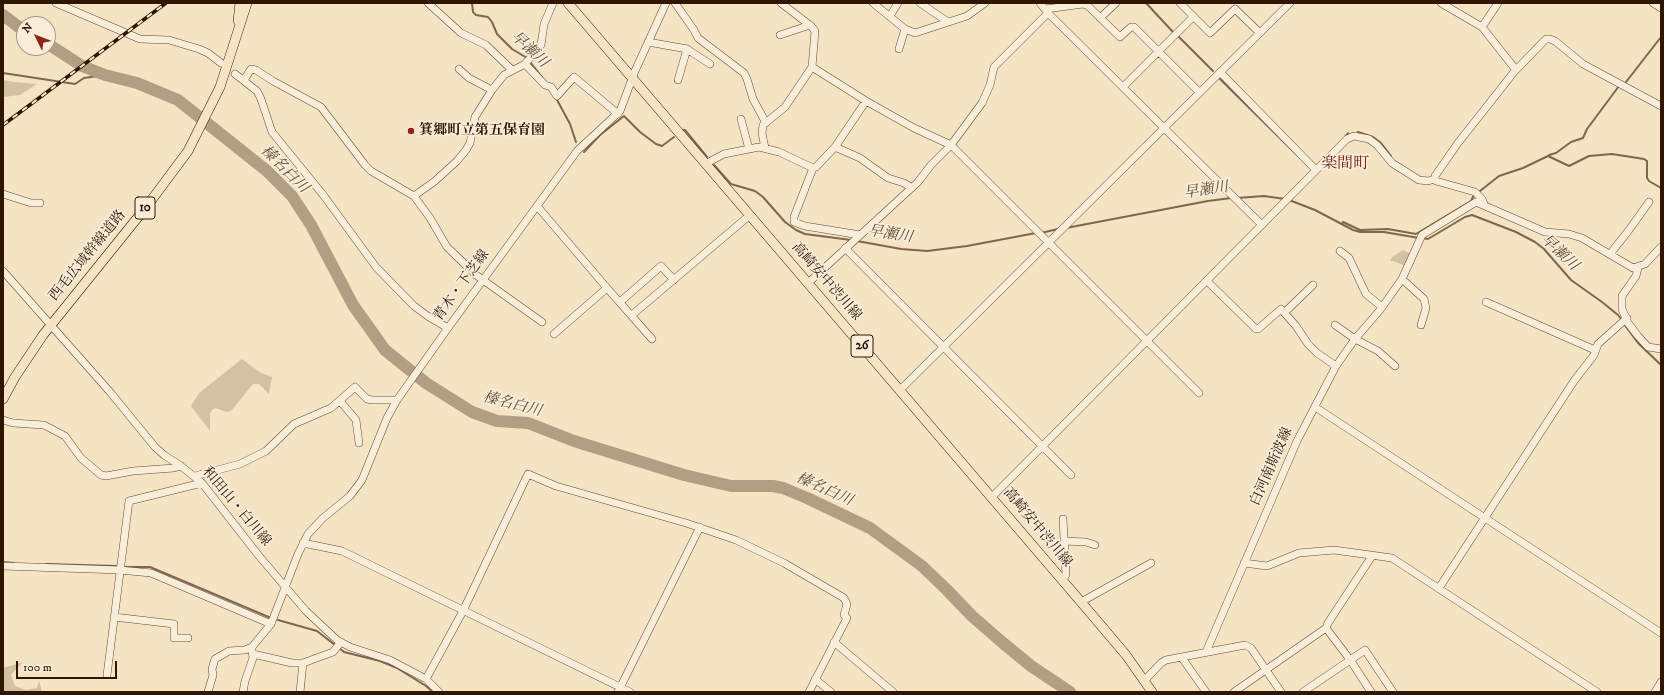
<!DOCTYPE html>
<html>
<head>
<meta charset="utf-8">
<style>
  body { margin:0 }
  #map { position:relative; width:1664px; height:695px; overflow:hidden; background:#f5e4c4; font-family:"IM FELL DW Pica",serif }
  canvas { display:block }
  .frame { position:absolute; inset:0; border:4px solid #301501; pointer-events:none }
  .north { position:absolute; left:16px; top:16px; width:40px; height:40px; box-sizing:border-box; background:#f8edd9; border:1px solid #a89783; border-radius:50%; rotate:313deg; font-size:11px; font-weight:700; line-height:16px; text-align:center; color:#301501 }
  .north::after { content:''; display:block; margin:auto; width:14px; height:18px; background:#8f2418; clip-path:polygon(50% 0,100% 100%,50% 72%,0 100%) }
  .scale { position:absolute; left:16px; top:661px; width:101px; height:18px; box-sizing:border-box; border:2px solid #301501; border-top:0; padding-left:5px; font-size:12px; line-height:14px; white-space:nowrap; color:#301501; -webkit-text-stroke:3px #f8edd9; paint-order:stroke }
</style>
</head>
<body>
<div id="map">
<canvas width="1664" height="695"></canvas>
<div class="frame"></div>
<div class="north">N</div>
<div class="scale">100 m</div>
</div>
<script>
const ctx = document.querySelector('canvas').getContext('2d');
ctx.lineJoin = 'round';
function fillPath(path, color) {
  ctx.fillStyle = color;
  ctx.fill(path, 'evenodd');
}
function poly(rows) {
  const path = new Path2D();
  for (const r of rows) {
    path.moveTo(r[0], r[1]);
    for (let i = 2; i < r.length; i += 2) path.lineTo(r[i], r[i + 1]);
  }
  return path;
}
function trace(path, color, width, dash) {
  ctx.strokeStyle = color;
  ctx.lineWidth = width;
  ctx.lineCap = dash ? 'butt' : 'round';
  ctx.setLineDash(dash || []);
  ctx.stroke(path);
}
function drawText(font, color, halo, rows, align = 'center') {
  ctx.font = font + ' "IM FELL DW Pica","Noto Serif JP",serif';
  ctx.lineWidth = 3.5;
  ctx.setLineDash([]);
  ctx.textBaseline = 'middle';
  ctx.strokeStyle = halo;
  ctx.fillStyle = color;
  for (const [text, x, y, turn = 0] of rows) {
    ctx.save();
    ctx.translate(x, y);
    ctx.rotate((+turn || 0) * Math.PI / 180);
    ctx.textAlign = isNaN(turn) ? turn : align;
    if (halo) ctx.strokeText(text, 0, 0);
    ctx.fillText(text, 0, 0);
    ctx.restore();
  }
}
fillPath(poly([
  [3,80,14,82,37,84,20,95,3,97],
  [1403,250,1411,254,1405,266,1393,261,1390,261,1392,257],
  [242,359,261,373,272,377,269,394,259,384,253,384,231,411,227,412,215,408,212,410,210,414,210,431,191,406,199,393],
  [23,662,11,675,15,686,26,690,37,688,39,680,42,692,3,692,3,668]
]), '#d4c1a3');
trace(poly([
  [472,3,473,12,476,15,488,17,492,22,497,34,512,49,527,58,545,81],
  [1146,3,1173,32],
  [1178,36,1213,71],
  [3,73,75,84,84,78,105,75],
  [1220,79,1297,155],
  [1626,82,1661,37],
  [556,98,570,124,576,142],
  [682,130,685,130,707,157],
  [1358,132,1373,137,1381,143,1391,156],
  [1345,137,1348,133],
  [584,152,600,135,624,116,640,132,656,144,662,146,674,137],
  [1549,155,1556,153,1571,142,1583,138,1587,129,1619,86],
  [714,165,731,184,755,191,763,197,785,222,796,230,805,234,851,240],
  [1480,191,1499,176,1523,168,1548,156,1569,166,1589,156,1612,154,1644,159,1647,161,1647,178,1649,181,1661,188],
  [1237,198,1264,196,1285,199],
  [1289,200,1315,210,1353,230,1360,232,1384,232,1419,238],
  [1342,224,1343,222,1360,230,1388,229,1416,234,1471,201,1474,195,1473,194],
  [1066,228,1208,201,1231,198],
  [1041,233,1058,229],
  [1423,238,1428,239,1465,217,1472,215,1516,232,1535,242,1544,249,1571,280,1602,302,1618,315,1622,320],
  [857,241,901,249,927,251,967,246,1036,233],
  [1624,324,1638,343,1661,365],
  [3,562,14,563],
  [46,564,116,566],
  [126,567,150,567,271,618],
  [278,620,317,631,344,652,380,661,397,668,426,686,433,692]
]), '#7e674e', 2);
trace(poly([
  [3,15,24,31],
  [48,44,82,66,105,75,137,83,178,100,267,171,292,196,311,225,353,305,385,350,426,383,472,412,497,421,528,423,574,441,684,475,731,486,773,486,783,488,807,498,870,528,922,566,946,589,972,616,1003,643,1031,666,1070,692]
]), '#b29e82', 12);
const minor = poly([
  [56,3,140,39,169,40,199,49,208,53,221,63],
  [428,3,461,33,486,45,512,70],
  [675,3,694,30,698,38,744,73,747,79,753,99,766,123],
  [873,3,905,29,915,33,967,16,985,3],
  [920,3,948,22],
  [1040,3,1048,13,1262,225],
  [1180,3,1210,33,1235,9,1260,33],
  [1441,3,1482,27,1516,70],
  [1653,3,1661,8],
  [1046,9,1083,4,1087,5,1120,37,1131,27,1134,27,1199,92],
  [890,16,898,3],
  [1100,18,1116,3],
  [1482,27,1498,3],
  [780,35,810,25],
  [648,42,687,49,678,80],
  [687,49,710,64],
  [899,49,905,29],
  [525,64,545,85,551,87,557,96,574,77,618,114],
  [812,67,866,101,914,128,951,145,1199,393],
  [459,69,469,78,492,90],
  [1220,72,1316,170],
  [235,74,257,91,261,99,272,132,324,196,376,267,414,306,429,317,448,328],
  [244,80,251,69,256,70,273,81,321,107,365,165,371,171,414,196,430,218,447,247,476,275,542,322],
  [1123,87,1193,17],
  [741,119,749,149],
  [835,147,860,158,888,178,904,183,912,188],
  [765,148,762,133,763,125,785,107,812,67,815,31,811,26,781,3],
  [705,164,724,154,759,147,779,152,813,168,816,167,835,147,866,101],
  [813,168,794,217,794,222,805,226,860,235],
  [3,194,31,203,40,203],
  [414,196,435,181,457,161,466,150,470,143,475,117,492,90,504,75,525,64,541,45,544,24,553,3],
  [1484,204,1482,199,1475,192,1436,181,1435,179,1435,176,1458,143,1514,72,1546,39,1550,39,1555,41,1583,64,1661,106],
  [537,206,607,288,652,339],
  [845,248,1071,475],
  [1340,251,1349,258,1366,294,1382,307],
  [1610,254,1629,230,1649,202],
  [1638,268,1636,276,1622,296,1622,309,1628,323,1638,336,1648,347,1661,349],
  [3,271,110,392,155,447,164,455,181,466,202,483,259,556,306,611,337,640,350,647,390,660,426,679,439,692],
  [1402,279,1424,299,1426,308,1421,325],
  [1207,281,1256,329,1258,329,1281,309,1296,326,1308,344,1317,353,1336,366],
  [808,283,918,182,931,165,951,145,982,103,990,85,994,67,1048,13],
  [620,302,661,266,674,280],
  [1486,302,1595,350],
  [1285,312,1313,285],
  [632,315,750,215],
  [1335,325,1355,339,1378,351,1395,366],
  [554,334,607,288],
  [900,390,1290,3],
  [340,401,356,420,359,443],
  [1315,407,1661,633],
  [3,420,13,423,44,425,65,436,81,458,101,475,106,476,133,471,174,468,181,466],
  [195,476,240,464,266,451,294,424,331,408,355,387,367,399,372,400,397,400],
  [992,497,1347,139,1354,136,1369,139,1377,145,1392,163,1419,180,1428,181,1435,179],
  [1064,541,1086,542,1095,545],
  [303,543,342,551,630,692],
  [1244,563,1267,566,1299,553,1334,550,1392,558,1597,692],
  [3,566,120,570,151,573,271,624],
  [1062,580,1066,575,1063,519],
  [1439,588,1574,381,1594,355,1598,344,1627,318],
  [1081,602,1151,563],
  [114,617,174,624,174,638,188,638],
  [1326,628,1328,623,1372,556],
  [834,642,893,692],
  [1206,652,1297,441,1336,366,1355,339,1380,310,1402,279,1422,235,1476,202,1545,232,1569,234,1582,238,1633,268,1645,264,1661,247],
  [253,654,292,663,303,663],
  [1182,658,1206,692],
  [107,675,129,501,202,483],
  [426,679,463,611,528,474,556,486,686,523,736,540,784,563,844,598,847,604,844,615,847,618,809,692],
  [815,679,831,692],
  [1145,680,1161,663,1166,660,1245,645,1251,648,1281,692],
  [208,692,213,675,212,669,215,659,229,651,245,650,252,647,271,624,298,554,308,534,323,518,350,496,362,480,387,418,397,400,448,328,577,151,620,111,635,71,666,3],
  [243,692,245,681,253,658,252,650],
  [300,692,303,663,333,652,341,642],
  [618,692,700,527],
  [1234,692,1326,628,1351,661,1371,692],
  [1303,692,1365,650,1393,692],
  [1655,692,1661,682]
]);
const major = poly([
  [568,3,1081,602,1126,655,1152,692],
  [238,21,240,3],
  [3,399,15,377,43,335,147,206,188,151,220,87,247,3]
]);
trace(minor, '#614932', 8);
trace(major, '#301501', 10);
trace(minor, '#f8edd9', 7);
trace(major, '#f5e4c4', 9);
const rail = poly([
  [3,125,166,3]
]);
trace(rail, '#301501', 3.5);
trace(rail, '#f8edd9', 2, [6]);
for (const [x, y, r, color] of [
  [411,131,4,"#8f2418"]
]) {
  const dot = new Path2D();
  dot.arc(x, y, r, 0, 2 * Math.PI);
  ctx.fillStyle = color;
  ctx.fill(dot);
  trace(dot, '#f8edd9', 1.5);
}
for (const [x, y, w] of [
  [145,208,20],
  [862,346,22]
]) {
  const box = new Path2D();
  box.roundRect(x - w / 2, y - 11, w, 22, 3);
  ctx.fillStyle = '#f8edd9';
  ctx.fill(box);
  trace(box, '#301501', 1);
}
drawText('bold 13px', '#301501', null, [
  ["10",145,208],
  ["26",862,346]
]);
drawText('bold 14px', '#301501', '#f8edd9', [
  ["箕郷町立第五保育園",419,131]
], 'left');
drawText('14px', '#301501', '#f8edd9', [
  ["西毛広域幹線道路",88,256,-51],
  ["高崎安中渋川線",826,282,49],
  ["青木・下芝線",462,286,-54],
  ["白河南斯波線",1272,467,-66],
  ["和田山・白川線",236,507,50],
  ["高崎安中渋川線",1037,528,50]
]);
drawText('italic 15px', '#644c35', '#f8edd9', [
  ["早瀬川",529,50,43],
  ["榛名白川",284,170,45],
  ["早瀬川",1206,191,-8],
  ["早瀬川",890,235,9],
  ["早瀬川",1559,253,43],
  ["榛名白川",512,405,14],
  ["榛名白川",824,490,24]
]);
drawText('16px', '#7a1f14', '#f8edd9', [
  ["楽間町",1345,165]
]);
</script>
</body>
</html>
